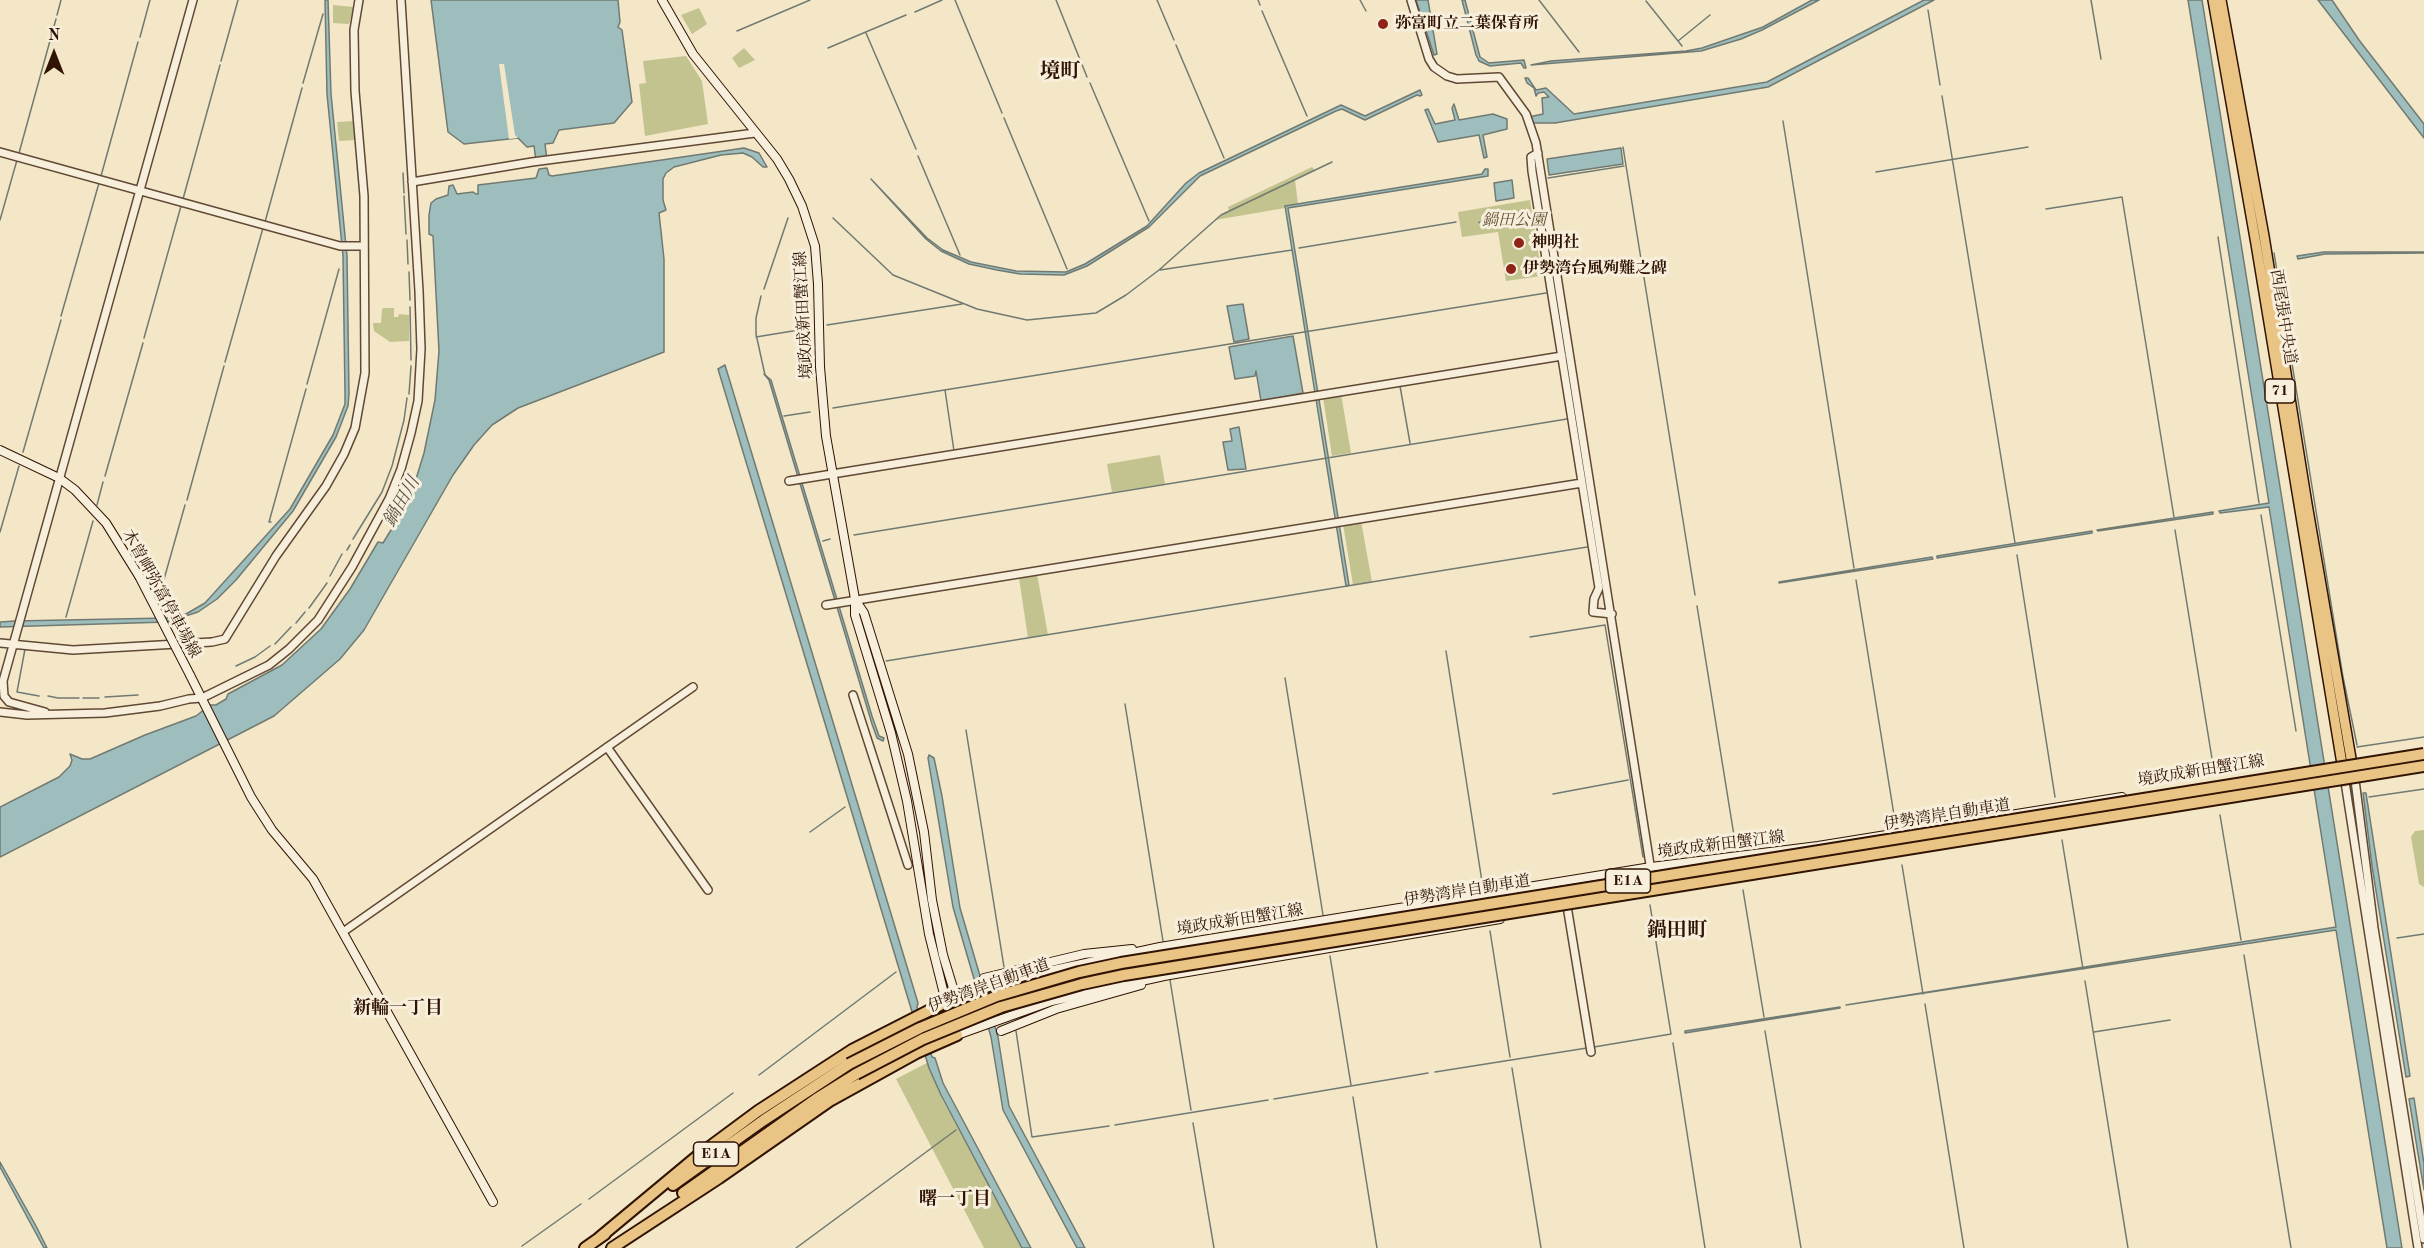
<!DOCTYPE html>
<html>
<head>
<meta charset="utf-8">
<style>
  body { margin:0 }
  #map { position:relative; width:2424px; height:1248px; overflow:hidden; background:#f3e7c7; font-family:"Old Standard TT",serif }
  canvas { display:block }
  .north { position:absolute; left:24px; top:24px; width:60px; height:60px; -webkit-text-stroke:4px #f7efdb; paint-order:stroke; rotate:0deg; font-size:16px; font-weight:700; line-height:24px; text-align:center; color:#301303 }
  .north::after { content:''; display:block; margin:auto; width:21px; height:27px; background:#301303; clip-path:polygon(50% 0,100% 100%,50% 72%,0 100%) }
</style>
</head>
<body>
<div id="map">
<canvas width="2424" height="1248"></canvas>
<div class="north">N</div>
</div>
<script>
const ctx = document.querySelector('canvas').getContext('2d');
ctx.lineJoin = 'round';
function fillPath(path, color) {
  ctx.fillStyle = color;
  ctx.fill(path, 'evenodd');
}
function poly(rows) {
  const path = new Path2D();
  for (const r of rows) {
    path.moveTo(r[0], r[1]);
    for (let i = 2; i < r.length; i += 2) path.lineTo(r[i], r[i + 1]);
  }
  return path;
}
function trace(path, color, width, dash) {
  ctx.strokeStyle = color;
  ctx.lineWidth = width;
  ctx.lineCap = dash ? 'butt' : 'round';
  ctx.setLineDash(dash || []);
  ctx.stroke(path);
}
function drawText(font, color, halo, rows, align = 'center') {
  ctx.font = font + ' "Old Standard TT","Noto Serif JP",serif';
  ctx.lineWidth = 6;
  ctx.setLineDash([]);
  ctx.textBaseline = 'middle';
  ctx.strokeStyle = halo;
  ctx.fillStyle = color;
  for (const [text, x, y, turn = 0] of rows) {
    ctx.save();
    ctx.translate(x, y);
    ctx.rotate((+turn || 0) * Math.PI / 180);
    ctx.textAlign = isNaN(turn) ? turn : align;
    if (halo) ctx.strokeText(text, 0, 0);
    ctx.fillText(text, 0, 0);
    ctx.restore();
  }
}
fillPath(poly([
  [333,5,354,7,349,24,333,23],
  [699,8,707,24,692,34,681,15],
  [744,48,755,60,739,68,732,58],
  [686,56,702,81,708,124,645,136,639,84,646,83,643,61],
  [354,121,355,140,339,141,337,122],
  [1312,167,1315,170,1295,180,1298,204,1285,206,1285,208,1215,220,1229,210,1228,207],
  [1530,200,1542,276,1506,281,1498,232,1462,237,1458,212],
  [384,308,394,308,394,317,398,317,399,314,409,315,409,341,390,342,374,331,373,323,381,323,382,309],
  [1341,394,1351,453,1332,456,1323,397],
  [1160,455,1165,484,1112,492,1107,464],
  [1361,521,1372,582,1353,585,1343,524],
  [1037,574,1048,635,1028,638,1019,578],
  [2424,830,2424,887,2419,884,2411,837,2415,831],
  [927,1063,943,1101,1023,1248,984,1248,896,1079]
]), '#c3c390');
const water = poly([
  [325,0,328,0,331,94,347,256,349,394,348,406,336,437,293,511,236,580,217,599,198,612,167,622,0,627,0,622,15,621,167,618,186,614,205,603,290,509,333,435,345,404,345,394,343,256,327,94,325,0],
  [431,0,618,0,620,22,618,27,622,30,632,102,614,123,559,130,553,143,545,144,547,160,536,161,534,146,527,147,518,138,464,144,448,132,431,0],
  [1416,0,1428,0,1437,54,1434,55,1416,0],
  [1462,0,1465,0,1480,57,1489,63,1524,60,1526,68,1524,68,1521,63,1490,66,1479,61,1476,55,1462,0],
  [1812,0,1819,0,1762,30,1741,39,1701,51,1531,65,1551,61,1686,51,1702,48,1763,27,1812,0],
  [1924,0,1934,0,1768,87,1555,123,1530,123,1529,117,1543,114,1542,98,1549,97,1544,92,1538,93,1536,96,1534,88,1527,83,1525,78,1528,78,1536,90,1546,88,1574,114,1767,82,1924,0],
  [2188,0,2202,0,2402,1248,2387,1248,2336,930,1846,1005,2336,927,2269,507,2220,513,2219,511,2269,503,2188,0],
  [2318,0,2332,0,2359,40,2424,124,2424,138,2318,0],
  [1420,90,1422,95,1420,96,1417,95,1365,120,1342,109,1336,111,1200,176,1149,227,1087,266,1064,275,1020,274,997,270,969,264,941,251,926,239,871,179,927,238,943,250,971,262,1016,271,1066,272,1085,264,1147,226,1186,183,1199,173,1341,105,1365,116,1420,90],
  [1454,104,1459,120,1493,114,1507,119,1507,129,1483,135,1487,157,1484,158,1479,135,1438,142,1425,110,1428,109,1435,124,1455,120,1452,108,1454,104],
  [744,148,759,153,767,167,763,167,752,157,743,153,721,155,674,167,666,173,663,179,663,200,666,210,659,213,664,259,664,352,518,408,492,425,474,445,453,475,364,630,340,659,274,716,0,857,0,807,59,777,70,766,72,760,70,754,82,759,90,759,145,735,196,716,210,705,216,705,226,699,228,694,282,665,321,629,350,589,378,542,383,543,399,517,416,479,424,453,435,400,439,351,433,236,429,234,429,215,431,203,436,199,448,195,449,186,453,185,457,194,473,192,476,194,478,194,478,185,536,178,539,169,547,168,549,175,552,176,744,148],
  [1621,148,1623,164,1549,175,1547,159,1621,148],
  [1485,169,1488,169,1488,176,1288,208,1349,585,1346,586,1285,206,1482,174,1485,169],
  [1512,180,1514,198,1496,201,1494,183,1512,180],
  [2324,252,2424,252,2424,253,2325,254,2298,259,2297,256,2324,252],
  [1243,304,1249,339,1234,342,1227,306,1243,304],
  [1293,336,1303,393,1261,401,1256,371,1255,376,1235,379,1229,347,1293,336],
  [725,365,918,1003,917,1007,932,1057,935,1058,943,1083,1031,1248,1022,1248,941,1095,929,1068,718,369,725,365],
  [764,374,771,380,872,716,879,736,884,738,883,741,877,738,872,724,769,380,764,374],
  [1239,427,1246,469,1228,470,1223,442,1232,441,1230,429,1239,427],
  [2213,512,2213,514,2098,531,2097,530,2213,512],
  [2092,531,2092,533,1937,558,1937,556,2092,531],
  [1932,557,1933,559,1779,583,1779,582,1932,557],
  [929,755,934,758,942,796,960,908,998,1037,1009,1106,1085,1248,1077,1248,1003,1110,991,1037,953,907,928,758,929,755],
  [2363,793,2366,793,2410,1076,2406,1077,2372,866,2363,793],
  [1840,1007,1840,1008,1685,1033,1685,1031,1840,1007],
  [2414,1098,2424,1164,2424,1190,2409,1099,2414,1098],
  [0,1162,36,1226,47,1248,44,1248,0,1167,0,1162]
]);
fillPath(water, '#9dbebc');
trace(water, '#717a72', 1.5);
fillPath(poly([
  [499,64,504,64,515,135,518,138,509,139]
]), '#f3e7c7');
trace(poly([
  [955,0,1002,113],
  [1056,0,1087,77],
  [1157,0,1174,40],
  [1258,0,1260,5],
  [1360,0,1366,11],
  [1539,0,1579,52],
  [2091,0,2101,59],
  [1646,1,1682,46],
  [1928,10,1940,85],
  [1262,11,1307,116],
  [915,12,942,0],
  [57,15,61,0],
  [737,31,810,0],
  [866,33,916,149],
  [140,37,150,0],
  [1678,41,1710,15],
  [1176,45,1224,158],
  [828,48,906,15],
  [221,61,238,0],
  [303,83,323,14],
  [1090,83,1149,221],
  [1942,96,2015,543],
  [1004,118,1067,269],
  [1783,121,1854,568],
  [1623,147,1695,595],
  [19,153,56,19],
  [918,156,960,255],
  [1876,172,2028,147],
  [403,173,404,193],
  [101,176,138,42],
  [1548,178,1624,166],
  [404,196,406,234],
  [183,199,220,65],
  [2046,209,2122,197,2174,517],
  [833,218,893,275,977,309,1027,320,1096,313,1126,295,1159,270,1221,215,1332,162],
  [0,220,17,160],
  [265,222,302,88],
  [1479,222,1484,227,1491,227,1492,224,1489,218],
  [2218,237,2259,503],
  [407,240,408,264],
  [1299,248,1456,222],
  [2274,253,2343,677,2357,745],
  [1160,270,1292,250],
  [409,272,410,300],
  [764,289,788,218],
  [761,296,756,318,756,334,765,375],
  [410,307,411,360],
  [61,316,99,183],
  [827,325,962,304],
  [756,337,805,329],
  [144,338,181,206],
  [225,362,263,228],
  [307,384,339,269],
  [1400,386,1410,443],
  [945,390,954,451],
  [409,394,411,366],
  [833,408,1546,293],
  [784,416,810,412],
  [23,452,61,320],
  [105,476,143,343],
  [187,500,224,366],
  [97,505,103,482],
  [2261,515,2296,731],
  [271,522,269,522,306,389],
  [2175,530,2214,771],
  [0,532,19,466],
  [854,535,1567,419],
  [353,539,382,492,392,466,404,420,407,398],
  [823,541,830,539],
  [347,550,350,545],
  [2017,555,2055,797],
  [330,576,342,554],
  [1856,580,1895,821],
  [1697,606,1736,848],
  [309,608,327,583],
  [163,614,157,604,185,505],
  [66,617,93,521],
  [296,623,305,612],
  [1530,637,1605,625,1643,857],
  [275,644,291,627],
  [25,649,17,692,39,696],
  [1446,651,1483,888],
  [886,661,1587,547],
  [236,666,255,657,270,646],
  [1285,678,1323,915],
  [48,696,58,698,79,698],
  [105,697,138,695],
  [83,698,99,698],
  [1125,704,1163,941],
  [966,730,1004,967],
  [2357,747,2424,737],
  [1553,794,1628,780],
  [2369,797,2424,789],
  [2220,815,2241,940],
  [810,832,845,807],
  [2062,840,2083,969],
  [1902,865,1923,994],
  [1743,890,1764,1017],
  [1490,931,1510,1057],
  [2397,938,2424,934],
  [2244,955,2291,1248],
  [1330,956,1351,1085],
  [1170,980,1191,1110],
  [2085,981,2128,1248],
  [1925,1004,1964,1248],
  [1016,1031,1032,1137,1109,1126],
  [1765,1031,1801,1248],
  [2094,1032,2170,1020],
  [1673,1043,1705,1248],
  [1594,1047,1671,1034,1650,905],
  [1512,1068,1541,1248],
  [1435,1072,1587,1048],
  [759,1075,896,972],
  [1353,1097,1377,1248],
  [1274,1099,1428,1073],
  [1193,1123,1214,1248],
  [1115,1125,1268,1100],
  [589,1199,733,1093],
  [522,1246,581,1204],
  [796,1248,956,1130]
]), '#717a72', 1.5);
const tertiary = poly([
  [1411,0,1429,59,1434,67,1447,76,1457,79,1499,77,1526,114,1536,143,1651,871],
  [0,152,340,246,363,246],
  [1538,153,1531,157,1532,171,1599,588,1594,599,1593,612,1612,614],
  [412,182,532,162,755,133],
  [789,481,1562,356],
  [826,605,1582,483],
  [0,643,73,650,212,642,225,639,276,556,326,486,344,454,355,428,365,373,364,196,355,91,354,30,359,0],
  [853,695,908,865],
  [0,712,27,715,105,713,160,706,189,699,202,698,269,665,289,649,318,620,352,567,389,499,401,469,411,433,418,401,421,349,419,291,401,0],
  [45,712,9,702,4,696,3,681,193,0],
  [607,747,708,890],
  [2355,780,2374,928,2424,1239],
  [2345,782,2418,1248],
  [1567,906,1591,1052],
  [343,932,693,687]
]);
const secondary = poly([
  [662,0,693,54,777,159,789,179,802,206,815,246,818,284,820,367,826,436,855,599,855,615,891,733,907,801,929,934,946,1002,957,1035,1052,1001,1164,976,1500,919],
  [0,450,59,478,75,490,106,523,139,576],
  [856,601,864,613,908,754,924,832,932,900,943,955,961,1014],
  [190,675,251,797,272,830,313,879,493,1202],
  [984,978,1084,954,1132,949],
  [946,1002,1012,979,1160,947,1651,867,1818,846,2122,797],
  [1001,1031,1056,1009,1141,985]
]);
const primary = poly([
  [2213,0,2256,244,2345,782],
  [2221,0,2264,236,2307,504,2353,770]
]);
const motorway = poly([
  [673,1185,764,1120,849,1064],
  [683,1193,816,1099,856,1074],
  [599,1238,700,1154,758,1111,852,1050,946,1002],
  [585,1248,605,1234],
  [612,1248,719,1178,831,1100,916,1053,957,1035]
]);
trace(tertiary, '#614834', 10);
trace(secondary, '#301303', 10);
trace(primary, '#301303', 12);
trace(motorway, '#301303', 14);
trace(tertiary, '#f7efdb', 7);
trace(secondary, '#f7efdb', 8);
trace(primary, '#eac484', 9);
trace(motorway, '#eac484', 10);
const secondaryBridge = poly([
  [139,576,190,675]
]);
const motorwayBridge = poly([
  [849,1064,920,1028,997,996,1079,972,1121,963,2424,754],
  [856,1074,923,1039,1001,1007,1082,984,1124,975,2424,766]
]);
trace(secondaryBridge, '#301303', 10, []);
trace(motorwayBridge, '#301303', 14, []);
trace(secondaryBridge, '#f7efdb', 8);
trace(motorwayBridge, '#eac484', 10);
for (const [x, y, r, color] of [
  [1383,24,6,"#8f2418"],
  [1519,243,6,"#8f2418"],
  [1511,269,6,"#8f2418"]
]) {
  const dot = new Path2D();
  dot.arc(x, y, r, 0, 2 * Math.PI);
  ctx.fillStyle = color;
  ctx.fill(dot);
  trace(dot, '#f7efdb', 2);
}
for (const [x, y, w] of [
  [2280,391,30],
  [1628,881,45],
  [716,1154,45]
]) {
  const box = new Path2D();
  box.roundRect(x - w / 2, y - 12, w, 24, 4.5);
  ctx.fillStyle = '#f7efdb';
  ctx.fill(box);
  trace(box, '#301303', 1.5);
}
drawText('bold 15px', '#301303', null, [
  ["71",2280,391],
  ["E1A",1628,881],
  ["E1A",716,1154]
]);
drawText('bold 16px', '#301303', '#f7efdb', [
  ["弥富町立二葉保育所",1395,24],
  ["神明社",1531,243],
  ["伊勢湾台風殉難之碑",1523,269]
], 'left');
drawText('italic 16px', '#635134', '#f7efdb', [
  ["鍋田公園",1514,221]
]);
drawText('16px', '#301303', '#f7efdb', [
  ["境政成新田蟹江線",804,315,-93],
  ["西尾張中央道",2283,317,81],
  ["木曽岬弥富停車場線",161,594,61],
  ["境政成新田蟹江線",2201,771,-9],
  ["伊勢湾岸自動車道",1947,815,-9],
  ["境政成新田蟹江線",1721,845,-7],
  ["伊勢湾岸自動車道",1467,891,-9],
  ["境政成新田蟹江線",1240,920,-9],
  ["伊勢湾岸自動車道",989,986,-20]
]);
drawText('italic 18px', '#564f44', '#f7efdb', [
  ["鍋田川",402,502,-60]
]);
drawText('bold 18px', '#301303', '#f7efdb', [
  ["新輪一丁目",398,1008],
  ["曙一丁目",955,1199]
]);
drawText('bold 20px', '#301303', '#f7efdb', [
  ["境町",1060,72],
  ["鍋田町",1677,931]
]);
</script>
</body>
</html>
